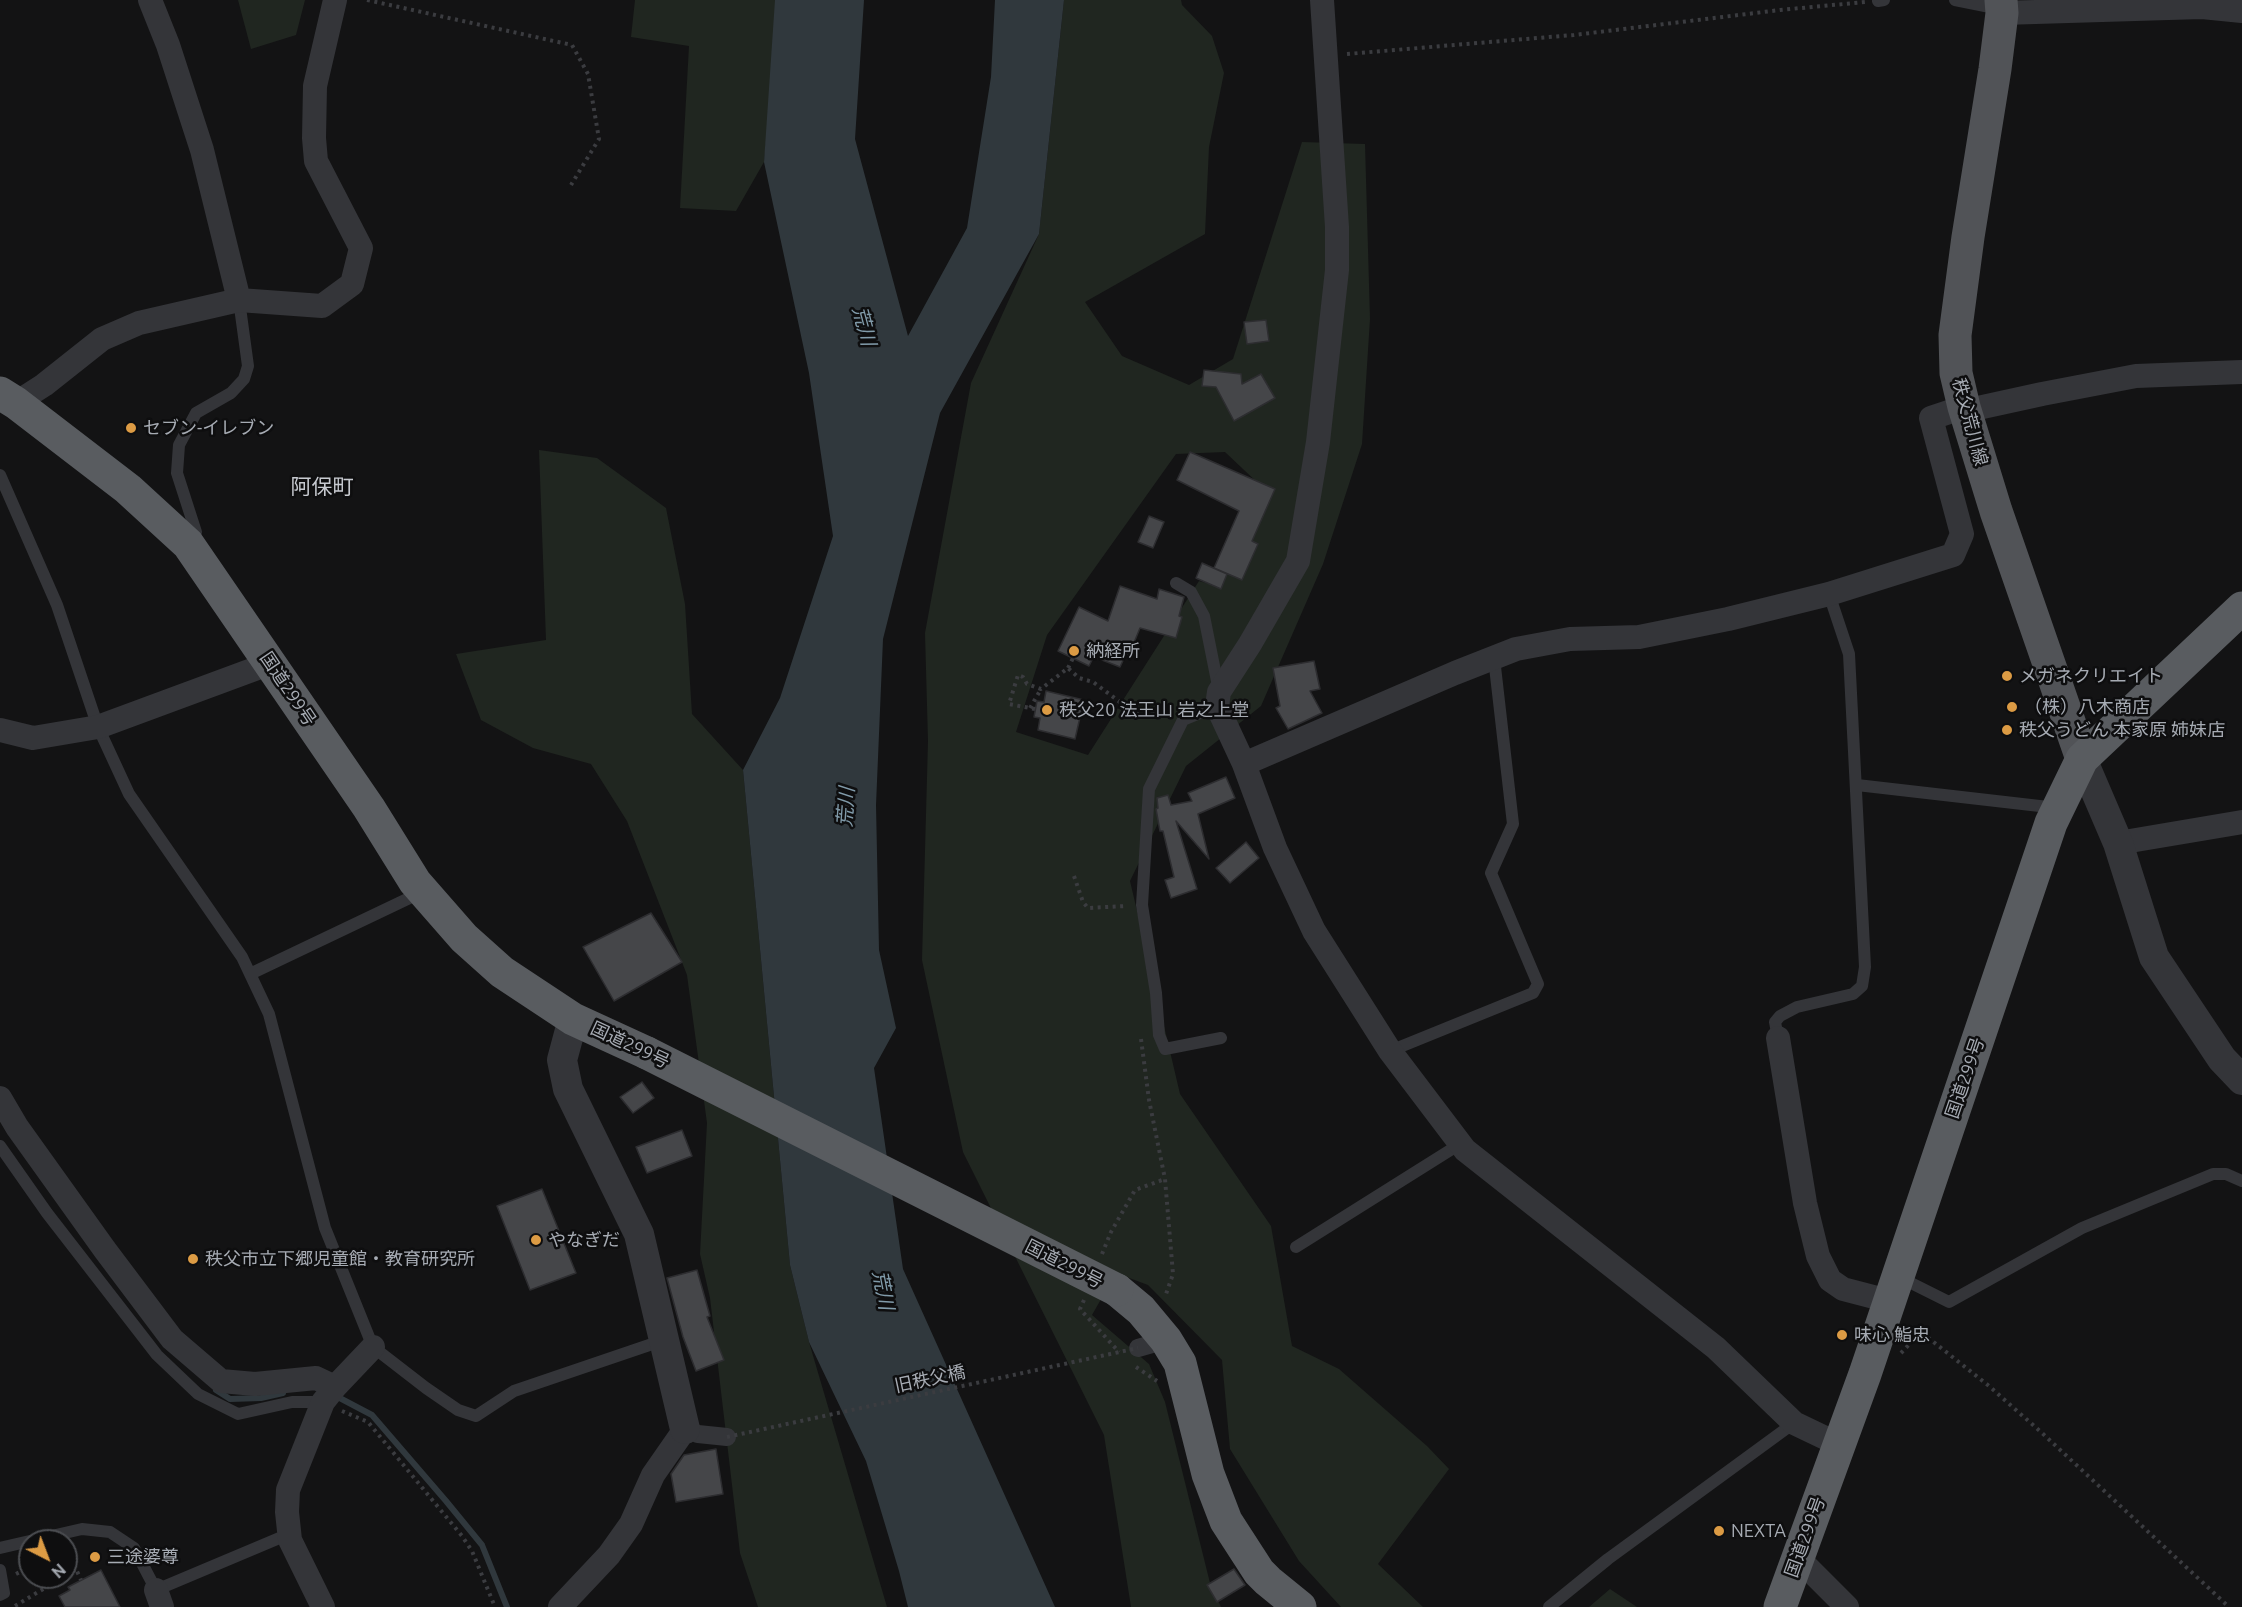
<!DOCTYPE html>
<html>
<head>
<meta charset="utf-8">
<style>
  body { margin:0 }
  #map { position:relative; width:2242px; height:1607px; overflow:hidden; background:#131314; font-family:Ubuntu,sans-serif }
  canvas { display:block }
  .north { position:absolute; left:18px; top:1529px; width:60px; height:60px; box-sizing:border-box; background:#0e0e0f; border:2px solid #4b4d51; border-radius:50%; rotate:138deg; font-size:16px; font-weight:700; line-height:24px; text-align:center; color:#a6abb3 }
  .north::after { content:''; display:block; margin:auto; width:21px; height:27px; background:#dc9b44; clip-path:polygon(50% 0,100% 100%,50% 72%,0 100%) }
</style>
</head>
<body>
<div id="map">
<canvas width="2242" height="1607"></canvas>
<div class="north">N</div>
</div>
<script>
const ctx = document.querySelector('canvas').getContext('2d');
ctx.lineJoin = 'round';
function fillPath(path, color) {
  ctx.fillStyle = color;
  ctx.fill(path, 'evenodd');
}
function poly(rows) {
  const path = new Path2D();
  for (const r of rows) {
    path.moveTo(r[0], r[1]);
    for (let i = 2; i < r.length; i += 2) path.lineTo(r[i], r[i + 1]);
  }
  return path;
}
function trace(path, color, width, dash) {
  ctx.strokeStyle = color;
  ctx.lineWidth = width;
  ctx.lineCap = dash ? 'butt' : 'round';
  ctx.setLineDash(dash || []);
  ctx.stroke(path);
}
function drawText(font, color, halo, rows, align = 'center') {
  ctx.font = font + ' Ubuntu,"Noto Sans JP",sans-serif';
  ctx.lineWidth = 5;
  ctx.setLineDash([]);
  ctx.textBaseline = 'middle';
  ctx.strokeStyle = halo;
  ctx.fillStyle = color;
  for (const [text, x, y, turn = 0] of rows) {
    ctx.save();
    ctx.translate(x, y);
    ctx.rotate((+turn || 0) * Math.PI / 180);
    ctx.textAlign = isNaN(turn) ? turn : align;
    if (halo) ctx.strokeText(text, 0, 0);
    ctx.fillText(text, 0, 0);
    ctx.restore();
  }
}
fillPath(poly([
  [238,0,305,0,296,35,251,49],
  [635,0,781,0,764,162,736,211,680,208,689,46,631,37],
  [1064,0,1181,0,1182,5,1212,36,1224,73,1209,147,1205,234,1085,302,1122,356,1189,385,1233,359,1302,142,1365,144,1370,319,1362,444,1323,564,1261,706,1186,766,1130,881,1180,1094,1271,1226,1292,1346,1339,1369,1427,1446,1449,1469,1378,1564,1423,1607,1341,1607,1299,1561,1230,1449,1222,1360,1148,1285,1116,1273,1092,1315,1149,1364,1165,1402,1210,1583,1221,1607,1131,1607,1104,1435,963,1152,922,960,928,741,925,633,971,383,1039,234],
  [1225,452,1261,486,1220,587,1199,581,1088,755,1016,732,1047,635,1176,454],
  [539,450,597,458,666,508,685,604,692,714,743,770,790,1265,809,1342,887,1607,758,1607,740,1553,710,1298,700,1254,707,1123,687,975,627,821,591,764,533,748,481,720,456,654,546,640],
  [1610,1589,1637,1607,1589,1607]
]), '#202620');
fillPath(poly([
  [775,0,864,0,855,139,908,336,967,228,991,77,995,0,1064,0,1039,234,940,413,883,639,876,805,879,950,896,1028,874,1068,903,1269,1055,1607,908,1607,899,1571,866,1461,809,1342,790,1265,743,770,780,698,833,536,809,373,764,162]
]), '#30383d');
trace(poly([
  [216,1390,230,1399,261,1398,283,1393],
  [334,1395,372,1415,446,1501,482,1545,507,1607]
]), '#30383d', 6);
const building = poly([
  [1266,320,1269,341,1247,344,1244,322,1266,320],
  [1204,370,1241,374,1242,384,1261,374,1275,398,1234,421,1216,387,1202,386,1204,370],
  [1190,452,1275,489,1252,541,1258,544,1242,580,1214,568,1239,511,1177,480,1190,452],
  [1149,516,1164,522,1153,548,1138,542,1149,516],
  [1202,563,1227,574,1221,589,1196,578,1202,563],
  [1120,586,1157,599,1159,589,1184,597,1179,616,1182,617,1176,638,1140,628,1129,655,1126,654,1120,667,1097,658,1096,659,1093,658,1089,666,1058,651,1079,607,1108,621,1120,586],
  [1314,661,1320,689,1310,691,1322,713,1288,729,1276,708,1280,706,1273,668,1314,661],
  [1046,691,1084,700,1075,739,1038,730,1040,718,1034,717,1037,701,1044,702,1046,691],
  [1226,777,1235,798,1198,814,1209,859,1176,821,1197,889,1171,898,1165,880,1174,877,1163,831,1160,831,1156,809,1158,808,1157,798,1168,795,1171,805,1192,801,1188,793,1226,777],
  [1246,842,1259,858,1230,883,1216,868,1246,842],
  [651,913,682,962,614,1001,583,947,651,913],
  [642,1082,654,1098,633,1113,620,1097,642,1082],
  [682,1130,692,1156,647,1173,636,1147,682,1130],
  [542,1189,576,1273,530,1290,497,1206,542,1189],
  [697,1270,710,1316,707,1317,724,1360,696,1371,683,1337,667,1278,697,1270],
  [716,1449,723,1494,676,1502,671,1474,684,1455,716,1449],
  [1234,1569,1245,1585,1217,1602,1207,1585,1234,1569],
  [101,1570,120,1607,65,1607,59,1596,70,1590,68,1587,101,1570]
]);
fillPath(building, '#454649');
trace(building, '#2d2d30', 1.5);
trace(poly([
  [367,0,572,45,588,74,599,139,571,185],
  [1347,54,1574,35,1780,10,1865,2],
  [1068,668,1073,658],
  [1030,708,1041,689],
  [1035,709,1009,704,1018,675,1023,677,1027,684,1041,689,1068,668,1079,678,1093,682,1136,714,1172,709],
  [1074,876,1083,902,1088,908,1127,906],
  [1141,1039,1149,1100,1165,1179,1173,1274,1165,1297],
  [1102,1254,1111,1232,1135,1190,1165,1179],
  [1084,1300,1080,1309,1119,1352],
  [1901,1353,1921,1332,1989,1386,2042,1433,2229,1607],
  [1136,1367,1157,1381],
  [342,1411,368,1422,462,1536,472,1551,495,1607],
  [66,1554,69,1554,81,1580],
  [16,1574,30,1567],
  [66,1575,76,1569],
  [15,1606,63,1577]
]), '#3b3c40', 4, [3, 4.5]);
trace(poly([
  [1955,0,2000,9],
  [1878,1,1884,0],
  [0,475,57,605,98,727,129,794,242,957,269,1014,325,1228,373,1347,426,1388,458,1410,476,1416,514,1391,664,1340],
  [191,540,196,532,177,473,179,445,196,413,231,393,244,379,248,366,239,300],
  [1176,583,1191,592,1204,616,1219,691],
  [1217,706,1183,720,1149,789,1142,905,1156,993,1159,1035,1165,1049,1221,1038],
  [1857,785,2057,808],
  [250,974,422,892],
  [1778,1038,1775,1022,1780,1016,1797,1007,1853,994,1862,986,1865,967,1849,654,1829,594],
  [1390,1051,1533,993,1538,984,1491,873,1513,824,1494,658],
  [0,1146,47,1213,157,1355,198,1394,238,1414,292,1402,323,1402],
  [1296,1247,1460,1144],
  [1899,1277,1949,1302,2082,1228,2213,1174,2226,1174,2242,1181],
  [0,1548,82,1529,110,1532,134,1548,156,1590,289,1534],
  [0,1570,4,1593,0,1595],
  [1549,1607,1608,1559,1794,1423]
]), '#343539', 12);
trace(poly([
  [1138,1348,1166,1340],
  [685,1429,698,1434,727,1437]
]), '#343539', 18);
trace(poly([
  [150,0,168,45,202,150,239,300],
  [1322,0,1337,227,1337,270,1318,442,1298,561,1250,644,1219,692,1217,706,1244,764,1275,848,1314,931,1390,1051,1465,1150,1716,1348,1794,1423,1840,1445],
  [2002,13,2202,7,2242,11],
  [16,403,44,385,102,339,139,323,239,300,322,306,352,284,361,248,316,161,314,138,315,86,335,0],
  [0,730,33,738,98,727,271,663],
  [1244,764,1455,673,1516,649,1570,639,1639,637,1728,619,1829,594,1953,555,1962,534,1931,418,1964,407,1978,408,2042,394,2136,376,2242,372],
  [2118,843,2242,822],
  [1778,1038,1805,1203,1818,1256,1830,1280,1843,1289,1889,1301],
  [0,1098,17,1127,105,1250,172,1339,221,1381,255,1384,316,1378,335,1387],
  [1797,1557,1847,1607],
  [156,1590,162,1607],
  [323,1607,290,1540,287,1512,288,1490,323,1402,335,1387,373,1347],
  [560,1607,609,1555,631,1524,653,1475,685,1429]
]), '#343539', 24);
trace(poly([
  [2082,759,2118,843,2154,957,2222,1059,2242,1080],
  [573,1019,562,1060,568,1089,639,1234,685,1429]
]), '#343539', 30);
trace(poly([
  [2001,0,2002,13,1995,69,1968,237,1955,335,1956,373,1964,407,1996,511,2082,759]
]), '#515357', 33);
trace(poly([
  [0,393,16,403,128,489,188,544,369,808,415,882,464,938,502,972,573,1019,647,1053],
  [1117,1290,1141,1310,1166,1340,1180,1363,1208,1474,1226,1521,1259,1572,1268,1581,1300,1607],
  [1780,1607,1865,1374,2051,823,2082,759,2242,608]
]), '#595c60', 33);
trace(poly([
  [727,1437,1138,1348]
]), '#3b3c40', 4, [3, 4.5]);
trace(poly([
  [647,1053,1117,1290]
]), '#595c60', 33);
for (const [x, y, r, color] of [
  [131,428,6,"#dc9b44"],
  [1074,651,6,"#dc9b44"],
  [2007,676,6,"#dc9b44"],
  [2012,707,6,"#dc9b44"],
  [1047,710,6,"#dc9b44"],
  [2007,730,6,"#dc9b44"],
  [536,1240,6,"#dc9b44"],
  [193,1259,6,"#dc9b44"],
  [1842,1335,6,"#dc9b44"],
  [1719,1531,6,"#dc9b44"],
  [95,1557,6,"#dc9b44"]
]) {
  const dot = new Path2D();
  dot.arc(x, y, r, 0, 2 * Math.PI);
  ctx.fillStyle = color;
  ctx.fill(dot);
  trace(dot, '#0e0e0f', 2);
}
drawText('18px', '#a6abb3', '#0e0e0f', [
  ["秩父荒川線",1970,422,75],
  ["国道299号",288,689,56],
  ["国道299号",630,1045,25],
  ["国道299号",1965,1078,-71],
  ["国道299号",1064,1264,27],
  ["旧秩父橋",930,1379,-12],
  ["国道299号",1805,1537,-70]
]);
drawText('18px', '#a6abb3', '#0e0e0f', [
  ["セブン-イレブン",143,428],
  ["納経所",1086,651],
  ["メガネクリエイト",2019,676],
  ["（株）八木商店",2024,707],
  ["秩父20 法王山 岩之上堂",1059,710],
  ["秩父うどん 本家原 姉妹店",2019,730],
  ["やなぎだ",548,1240],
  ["秩父市立下郷児童館・教育研究所",205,1259],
  ["味心 鮨忠",1854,1335],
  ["NEXTA",1731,1531],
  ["三途婆尊",107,1557]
], 'left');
drawText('italic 20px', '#819baa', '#0e0e0f', [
  ["荒川",864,326,75],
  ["荒川",846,807,-86],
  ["荒川",883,1290,79]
]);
drawText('21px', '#c7cad0', '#0e0e0f', [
  ["阿保町",322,487]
]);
</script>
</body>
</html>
